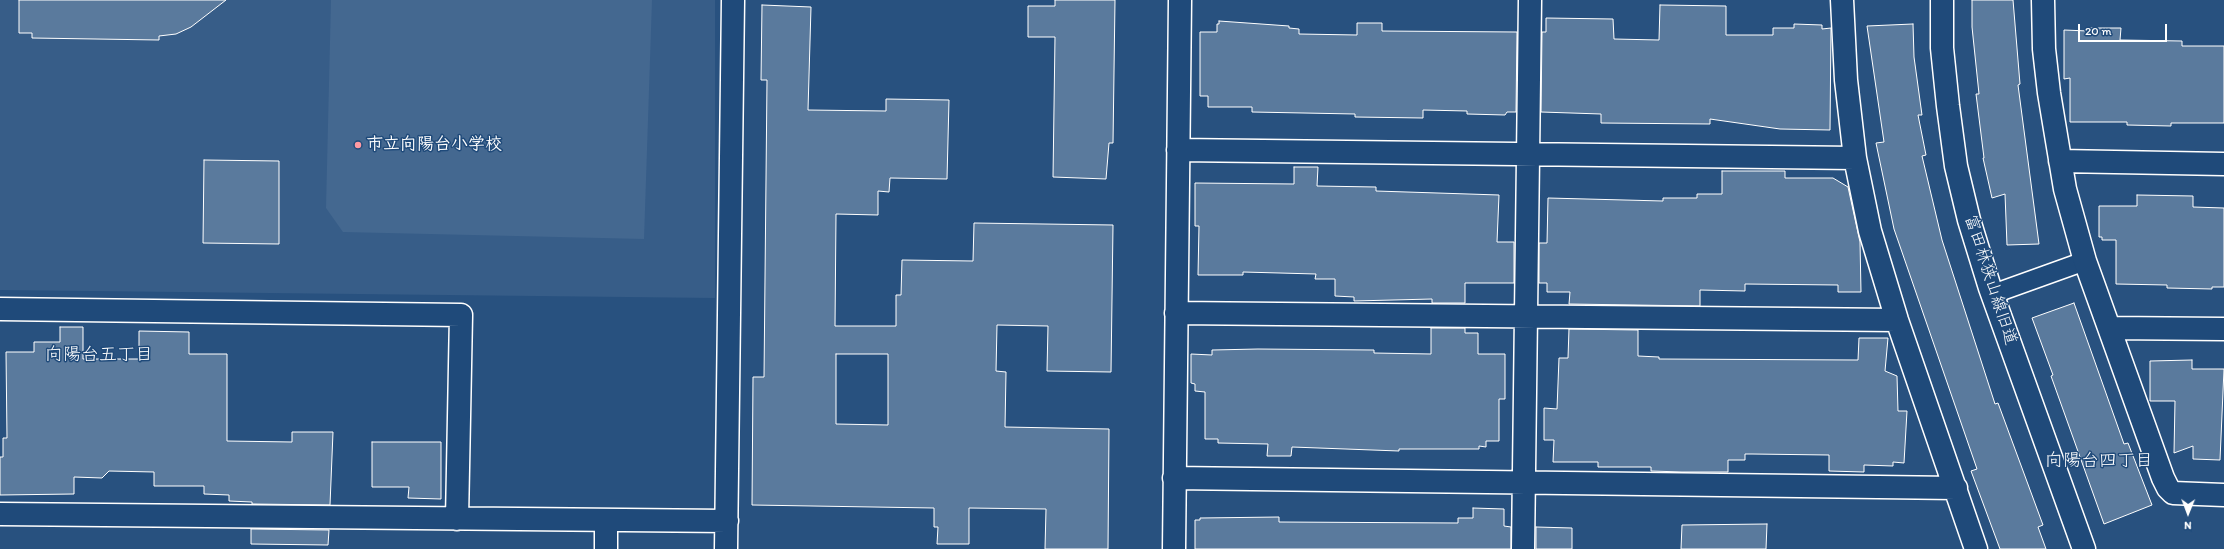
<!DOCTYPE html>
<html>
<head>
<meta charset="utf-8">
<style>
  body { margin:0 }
  #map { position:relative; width:2224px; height:549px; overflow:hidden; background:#28517f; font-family:Itim,sans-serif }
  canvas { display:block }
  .north { position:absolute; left:2168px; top:493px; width:40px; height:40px; -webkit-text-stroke:3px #1f4a7a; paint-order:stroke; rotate:181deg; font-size:11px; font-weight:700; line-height:16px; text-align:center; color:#fff }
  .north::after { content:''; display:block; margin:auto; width:14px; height:18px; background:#fff; clip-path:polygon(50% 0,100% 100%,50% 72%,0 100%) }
  .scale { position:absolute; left:2078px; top:24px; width:89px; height:18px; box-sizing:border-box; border:2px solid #fff; border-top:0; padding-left:5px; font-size:12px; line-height:14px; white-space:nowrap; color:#fff; -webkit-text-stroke:3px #1f4a7a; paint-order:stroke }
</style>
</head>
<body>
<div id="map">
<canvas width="2224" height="549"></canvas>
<div class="north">N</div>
<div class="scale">20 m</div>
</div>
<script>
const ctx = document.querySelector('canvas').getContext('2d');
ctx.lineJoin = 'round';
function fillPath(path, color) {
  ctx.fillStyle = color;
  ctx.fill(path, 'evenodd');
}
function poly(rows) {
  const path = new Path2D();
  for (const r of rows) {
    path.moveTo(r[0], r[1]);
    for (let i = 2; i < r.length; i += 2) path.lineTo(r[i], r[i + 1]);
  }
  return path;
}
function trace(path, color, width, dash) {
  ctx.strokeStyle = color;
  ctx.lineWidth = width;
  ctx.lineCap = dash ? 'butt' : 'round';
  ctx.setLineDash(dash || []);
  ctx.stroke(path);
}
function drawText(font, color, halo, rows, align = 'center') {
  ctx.font = font + ' Itim,"Klee One",sans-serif';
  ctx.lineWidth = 3;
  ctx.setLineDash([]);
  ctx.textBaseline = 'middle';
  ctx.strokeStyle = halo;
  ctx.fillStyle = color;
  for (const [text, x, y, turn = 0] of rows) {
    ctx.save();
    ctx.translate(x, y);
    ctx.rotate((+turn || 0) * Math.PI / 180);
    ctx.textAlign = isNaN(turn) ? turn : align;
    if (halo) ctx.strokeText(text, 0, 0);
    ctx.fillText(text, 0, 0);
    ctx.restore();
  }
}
fillPath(poly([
  [0,0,715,0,715,298,0,290]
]), '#375d88');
fillPath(poly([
  [331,0,652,0,644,239,343,232,326,208]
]), '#446890');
const building = poly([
  [19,0,226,0,191,27,176,34,159,36,159,40,32,38,32,33,19,33,19,0],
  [1055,0,1115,0,1113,143,1109,143,1106,179,1053,177,1055,37,1028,37,1028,6,1055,6,1055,0],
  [1972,0,2013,0,2020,84,2018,85,2039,244,2007,245,2005,194,1992,198,1983,158,1984,158,1976,94,1979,94,1972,27,1972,0],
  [762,5,811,7,808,110,886,111,886,99,949,100,947,179,890,178,889,192,878,191,878,215,836,214,835,326,896,326,896,295,901,295,902,260,973,261,974,223,1113,225,1111,372,1047,371,1048,326,997,325,996,371,1006,372,1005,427,1109,429,1108,549,1045,549,1046,509,969,508,969,544,937,544,938,527,934,527,934,508,752,505,753,377,764,377,767,80,761,80,762,5],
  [836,354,888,354,888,425,836,424,836,354],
  [1660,5,1726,6,1726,35,1773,35,1773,28,1794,28,1794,24,1822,25,1822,29,1831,28,1830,130,1780,129,1710,119,1710,124,1601,123,1601,114,1541,112,1542,32,1546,32,1546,18,1613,19,1614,39,1659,40,1660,5],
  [1219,21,1289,26,1289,28,1299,29,1299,34,1357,35,1357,23,1382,23,1382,31,1517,32,1516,112,1507,112,1505,115,1467,114,1467,111,1423,110,1423,118,1355,117,1355,114,1252,112,1252,107,1208,107,1208,96,1200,96,1200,32,1217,32,1217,24,1219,24,1219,21],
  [1913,24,1914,57,1922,115,1918,115,1926,155,1922,156,1942,240,1995,404,1998,403,2043,525,2038,527,2046,549,2000,549,1971,471,1977,469,1894,229,1876,143,1884,142,1867,26,1913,24],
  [2088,28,2121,28,2120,40,2182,41,2182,46,2224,46,2224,123,2171,123,2171,126,2127,125,2127,122,2070,122,2070,78,2064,79,2064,30,2088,31,2088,28],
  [204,160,279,161,279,244,203,243,204,160],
  [1294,167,1318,167,1317,186,1376,187,1376,191,1499,195,1497,242,1514,242,1514,283,1465,283,1465,303,1432,303,1432,299,1354,301,1354,297,1335,296,1335,279,1315,279,1316,274,1243,272,1243,275,1198,275,1199,226,1195,226,1195,183,1294,184,1294,167],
  [1722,171,1785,171,1785,178,1833,178,1848,187,1860,242,1861,292,1838,292,1838,285,1745,284,1745,291,1700,290,1700,306,1569,304,1570,292,1547,292,1547,283,1539,283,1539,243,1547,243,1548,198,1663,201,1663,198,1697,198,1697,194,1722,194,1722,171],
  [2137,195,2193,196,2193,207,2224,208,2224,287,2212,287,2212,289,2167,288,2167,285,2116,284,2116,240,2102,240,2102,237,2099,237,2099,206,2137,206,2137,195],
  [2074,303,2124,444,2128,443,2152,505,2104,524,2051,376,2053,375,2032,318,2074,303],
  [60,327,83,327,83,359,139,359,139,331,189,332,189,354,227,354,227,441,292,442,292,432,333,432,330,505,252,504,252,502,229,501,229,495,204,494,204,486,154,486,154,472,109,471,102,478,74,477,74,494,0,495,0,457,3,457,3,438,7,438,6,352,34,352,34,342,60,342,60,327],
  [1431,328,1465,328,1465,333,1478,333,1478,354,1505,354,1505,399,1499,399,1499,441,1486,441,1486,447,1479,446,1479,449,1399,449,1399,451,1292,447,1291,456,1267,456,1268,444,1218,443,1218,439,1205,439,1205,392,1195,391,1195,384,1191,383,1191,354,1212,355,1212,350,1258,349,1374,350,1374,353,1431,354,1431,328],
  [1569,329,1638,330,1638,356,1659,357,1659,359,1858,360,1859,338,1888,338,1885,371,1897,376,1898,411,1907,411,1904,463,1893,462,1893,466,1864,465,1864,472,1829,471,1829,455,1752,454,1745,454,1745,460,1728,460,1728,472,1682,472,1651,471,1651,467,1598,467,1598,462,1553,462,1554,440,1544,440,1544,408,1557,409,1559,358,1568,358,1569,329],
  [2192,360,2192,369,2224,369,2220,460,2193,459,2193,446,2174,453,2175,401,2150,401,2150,361,2192,360],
  [372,442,441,442,441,499,408,498,409,487,372,487,372,442],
  [1473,508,1504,509,1504,526,1511,527,1511,549,1195,549,1195,520,1200,520,1200,518,1279,517,1279,522,1458,523,1458,518,1473,518,1473,508],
  [1767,524,1766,549,1681,549,1682,525,1767,524],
  [1536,527,1572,528,1572,549,1536,549,1536,527],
  [251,529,329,530,328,545,251,544,251,529]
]);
fillPath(building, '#5a7a9d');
trace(building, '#fff', 1);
const lane = poly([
  [1993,294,2085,261]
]);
const street = poly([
  [1842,0,1846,80,1855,158,1870,231,1897,320,1976,549],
  [2043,0,2044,49,2049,93,2065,189,2085,261,2163,478,2168,488,2173,493,2224,495],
  [1178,150,1855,158],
  [2060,161,2224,164],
  [0,309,461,315,457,519],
  [1176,313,1897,320],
  [2110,328,2224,329],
  [1174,478,1956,488],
  [0,514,727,521],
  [606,521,606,549],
  [726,549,733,0],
  [1174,549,1180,0],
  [1523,549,1530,0]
]);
const secondary = poly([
  [1942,0,1942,48,1948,106,1956,166,1969,220,1990,288,2084,549]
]);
trace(lane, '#fff', 21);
trace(street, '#fff', 25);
trace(secondary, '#fff', 25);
trace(lane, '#1f4a7a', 18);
trace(street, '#1f4a7a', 22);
trace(secondary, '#1f4a7a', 22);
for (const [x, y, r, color] of [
  [358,145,4,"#ff9aa2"]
]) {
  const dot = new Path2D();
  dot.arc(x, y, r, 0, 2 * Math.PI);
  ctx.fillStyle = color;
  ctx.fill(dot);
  trace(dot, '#1f4a7a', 1.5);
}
drawText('bold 17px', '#fff', '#1f4a7a', [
  ["市立向陽台小学校",366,145]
], 'left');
drawText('17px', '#fff', '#1f4a7a', [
  ["富田林狭山線旧道",1990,280,72]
]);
drawText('18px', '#fff', '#1f4a7a', [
  ["向陽台五丁目",99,355],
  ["向陽台四丁目",2099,461]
]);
</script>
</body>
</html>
